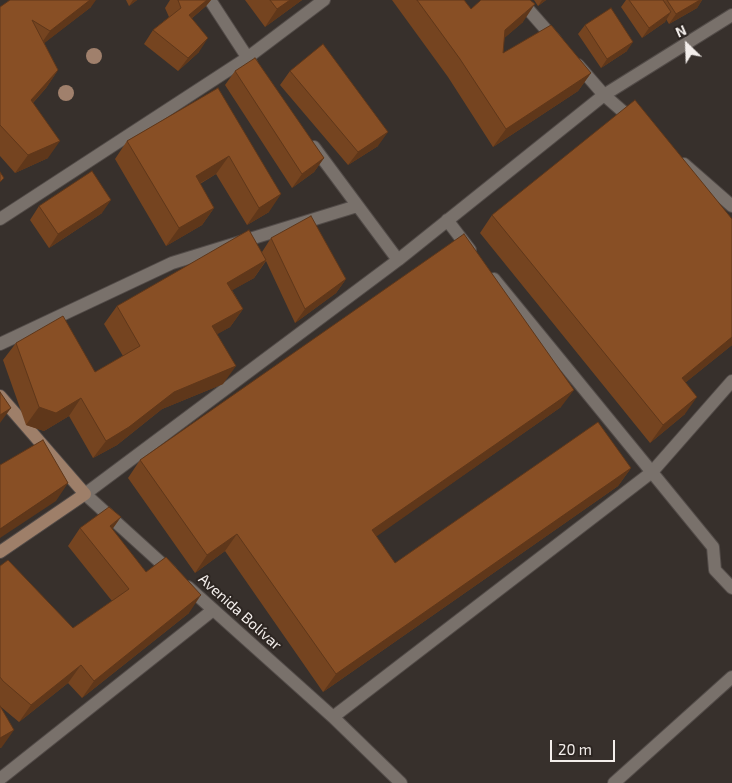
<!DOCTYPE html>
<html>
<head>
<meta charset="utf-8">
<style>
  body { margin:0 }
  #map { position:relative; width:732px; height:783px; overflow:hidden; background:#37302c; font-family:"Exo 2",sans-serif }
  canvas { display:block }
  .north { position:absolute; left:662px; top:20px; width:50px; height:50px; -webkit-text-stroke:4px #2d2622; paint-order:stroke; rotate:336deg; font-size:14px; font-weight:700; line-height:20px; text-align:center; color:#f3eeeb }
  .north::after { content:''; display:block; margin:auto; width:18px; height:22px; background:#f3eeeb; clip-path:polygon(50% 0,100% 100%,50% 72%,0 100%) }
  .scale { position:absolute; left:550px; top:740px; width:65px; height:22px; box-sizing:border-box; border:2px solid #f3eeeb; border-top:0; padding-left:6px; font-size:15px; line-height:18px; white-space:nowrap; color:#f3eeeb; -webkit-text-stroke:4px #2d2622; paint-order:stroke }
</style>
</head>
<body>
<div id="map">
<canvas width="732" height="783"></canvas>
<div class="north">N</div>
<div class="scale">20 m</div>
</div>
<script>
const ctx = document.querySelector('canvas').getContext('2d');
ctx.lineJoin = 'round';
function poly(rows) {
  const path = new Path2D();
  for (const r of rows) {
    path.moveTo(r[0], r[1]);
    for (let i = 2; i < r.length; i += 2) path.lineTo(r[i], r[i + 1]);
  }
  return path;
}
function trace(path, color, width, dash) {
  ctx.strokeStyle = color;
  ctx.lineWidth = width;
  ctx.lineCap = dash ? 'butt' : 'round';
  ctx.setLineDash(dash || []);
  ctx.stroke(path);
}
function fillPath(path, color) {
  ctx.fillStyle = color;
  ctx.fill(path, 'evenodd');
}
function drawText(font, color, halo, rows, align = 'center') {
  ctx.font = font + ' "Exo 2",sans-serif';
  ctx.lineWidth = 4;
  ctx.setLineDash([]);
  ctx.textBaseline = 'middle';
  ctx.strokeStyle = halo;
  ctx.fillStyle = color;
  for (const [text, x, y, turn = 0] of rows) {
    ctx.save();
    ctx.translate(x, y);
    ctx.rotate((+turn || 0) * Math.PI / 180);
    ctx.textAlign = isNaN(turn) ? turn : align;
    if (halo) ctx.strokeText(text, 0, 0);
    ctx.fillText(text, 0, 0);
    ctx.restore();
  }
}
const street = poly([
  [210,0,251,63],
  [520,0,556,41],
  [578,65,604,95,635,122],
  [314,147,398,260],
  [684,164,732,206],
  [0,219,247,58,324,0],
  [447,220,470,250],
  [494,279,713,547,715,570,732,588],
  [0,344,172,263,357,206],
  [171,572,85,494,398,260,604,95,732,15],
  [188,587,333,717,401,783],
  [333,717,652,472,732,381],
  [0,779,213,610],
  [614,783,732,677]
]);
const secondary = poly([
  [0,396,85,494,0,552]
]);
trace(street, '#524b48', 14);
trace(secondary, '#524b48', 14);
trace(street, '#79716b', 12);
trace(secondary, '#9e7f69', 12);
ctx.fillStyle = '#a0806c';
for (const [x, y] of [
  [94,56],
  [66,93]
]) {
  ctx.beginPath();
  ctx.arc(x, y, 8, 0, 2 * Math.PI);
  ctx.fill();
}
fillPath(poly([
  [126,0,137,0,129,6],
  [170,0,211,0,206,6,191,19,199,52,178,71,144,44,153,30,169,17,165,8],
  [245,0,302,0,265,27],
  [392,0,464,0,471,9,523,22,504,38,503,53,591,73,578,91,493,147,448,77],
  [534,0,546,0,538,6],
  [626,0,702,0,697,8,669,24,666,19,665,22,642,38,621,7],
  [0,7,91,7,44,43,58,70,46,88,33,103,48,158,15,173,0,156],
  [585,25,627,51,601,68,578,34],
  [235,71,324,158,314,172,292,188,225,85],
  [290,71,378,146,348,165,280,85],
  [218,88,269,212,247,225,216,174,200,184,214,208,202,225,166,246,115,159,127,141],
  [39,206,102,213,49,248,30,220],
  [492,215,732,345,686,382,685,414,650,443,480,233],
  [271,238,346,279,336,293,295,323,266,261,254,278,232,290,243,309,230,327,217,334,223,384,162,409,117,445,93,458,69,416,44,431,26,425,3,360,16,343,95,372,123,356,104,324,117,306,262,252],
  [561,407,376,536,395,563,631,468,618,486,323,692,225,551,195,573,128,478,140,460],
  [80,528,112,529,146,572,189,613,82,698,68,683,19,722,1,707,2,747,0,748,0,566,73,628,112,601,68,546]
]), '#754420');
fillPath(poly([
  [90,0,96,0,91,7,38,48,50,31],
  [133,0,137,0,129,6],
  [207,0,211,0,206,6,179,29,189,15],
  [290,0,302,0,265,27,277,9],
  [542,0,546,0,538,6],
  [700,0,702,0,697,8,669,24,676,14],
  [535,4,523,22,493,48,505,30],
  [671,12,665,22,642,38,649,28],
  [208,38,199,52,178,71,188,58],
  [633,42,627,51,601,68,607,59],
  [58,70,46,88,19,118,31,100],
  [591,73,578,91,493,147,506,129],
  [388,132,378,146,348,165,358,152],
  [60,141,48,158,15,173,28,155],
  [229,156,216,174,183,193,196,176],
  [324,158,314,172,292,188,302,174],
  [281,194,269,212,247,225,259,208],
  [111,200,102,213,49,248,58,234],
  [214,208,202,225,166,246,179,228],
  [266,260,254,278,215,300,227,283],
  [346,279,336,293,295,323,305,309],
  [243,309,230,327,200,344,212,326],
  [732,337,732,345,670,395,682,378],
  [236,366,223,384,162,409,117,445,93,458,106,441,174,392],
  [574,390,561,407,360,548,372,530],
  [697,397,685,414,650,443,663,425],
  [81,398,69,416,44,431,26,425,39,407],
  [11,408,0,423,0,415],
  [631,468,618,486,323,692,336,674],
  [68,483,56,501,0,538,0,529],
  [121,517,109,534,110,526],
  [237,534,225,551,195,573,207,555],
  [201,595,189,613,82,698,94,681],
  [81,665,68,683,19,722,31,705],
  [14,730,2,747,0,748,0,738]
]), '#5f371a');
const building = poly([
  [10,0,90,0,50,31,32,20,58,70,31,100,60,141,28,155,0,125,0,7,10,0],
  [178,0,207,0,189,15,208,38,188,58,153,30,181,8,178,0],
  [270,0,290,0,277,9,270,0],
  [417,0,464,0,471,9,481,0,530,0,535,4,505,30,503,53,551,25,591,73,506,129,460,59,417,0],
  [629,0,663,0,671,12,649,28,629,0],
  [667,0,700,0,676,14,667,0],
  [611,8,633,42,607,59,585,25,611,8],
  [323,44,388,132,358,152,290,71,323,44],
  [255,58,324,158,302,174,235,71,255,58],
  [218,88,281,194,259,208,229,156,196,176,214,208,179,228,127,141,218,88],
  [635,100,732,219,732,337,682,378,697,397,663,425,492,215,635,100],
  [92,171,111,200,58,234,39,206,92,171],
  [0,172,4,178,0,182,0,172],
  [311,216,346,279,305,309,271,238,311,216],
  [249,230,266,260,227,283,243,309,212,326,236,366,174,392,129,427,106,441,81,398,56,413,39,407,16,343,63,316,95,372,140,346,117,306,249,230],
  [464,234,574,390,372,530,395,563,598,422,631,468,336,674,237,534,207,555,140,460,464,234],
  [0,392,11,408,0,415,0,392],
  [43,440,68,483,0,529,0,465,43,440],
  [109,507,121,517,110,526,146,572,166,557,201,595,94,681,81,665,31,705,3,681,0,677,0,566,8,560,73,628,129,589,80,528,109,507],
  [0,706,14,730,0,738,0,706]
]);
fillPath(building, '#884f25');
trace(building, '#5f371a', 1);
drawText('15px', '#f3eeeb', '#2d2622', [
  ["Avenida Bolívar",240,612,42]
]);
</script>
</body>
</html>
